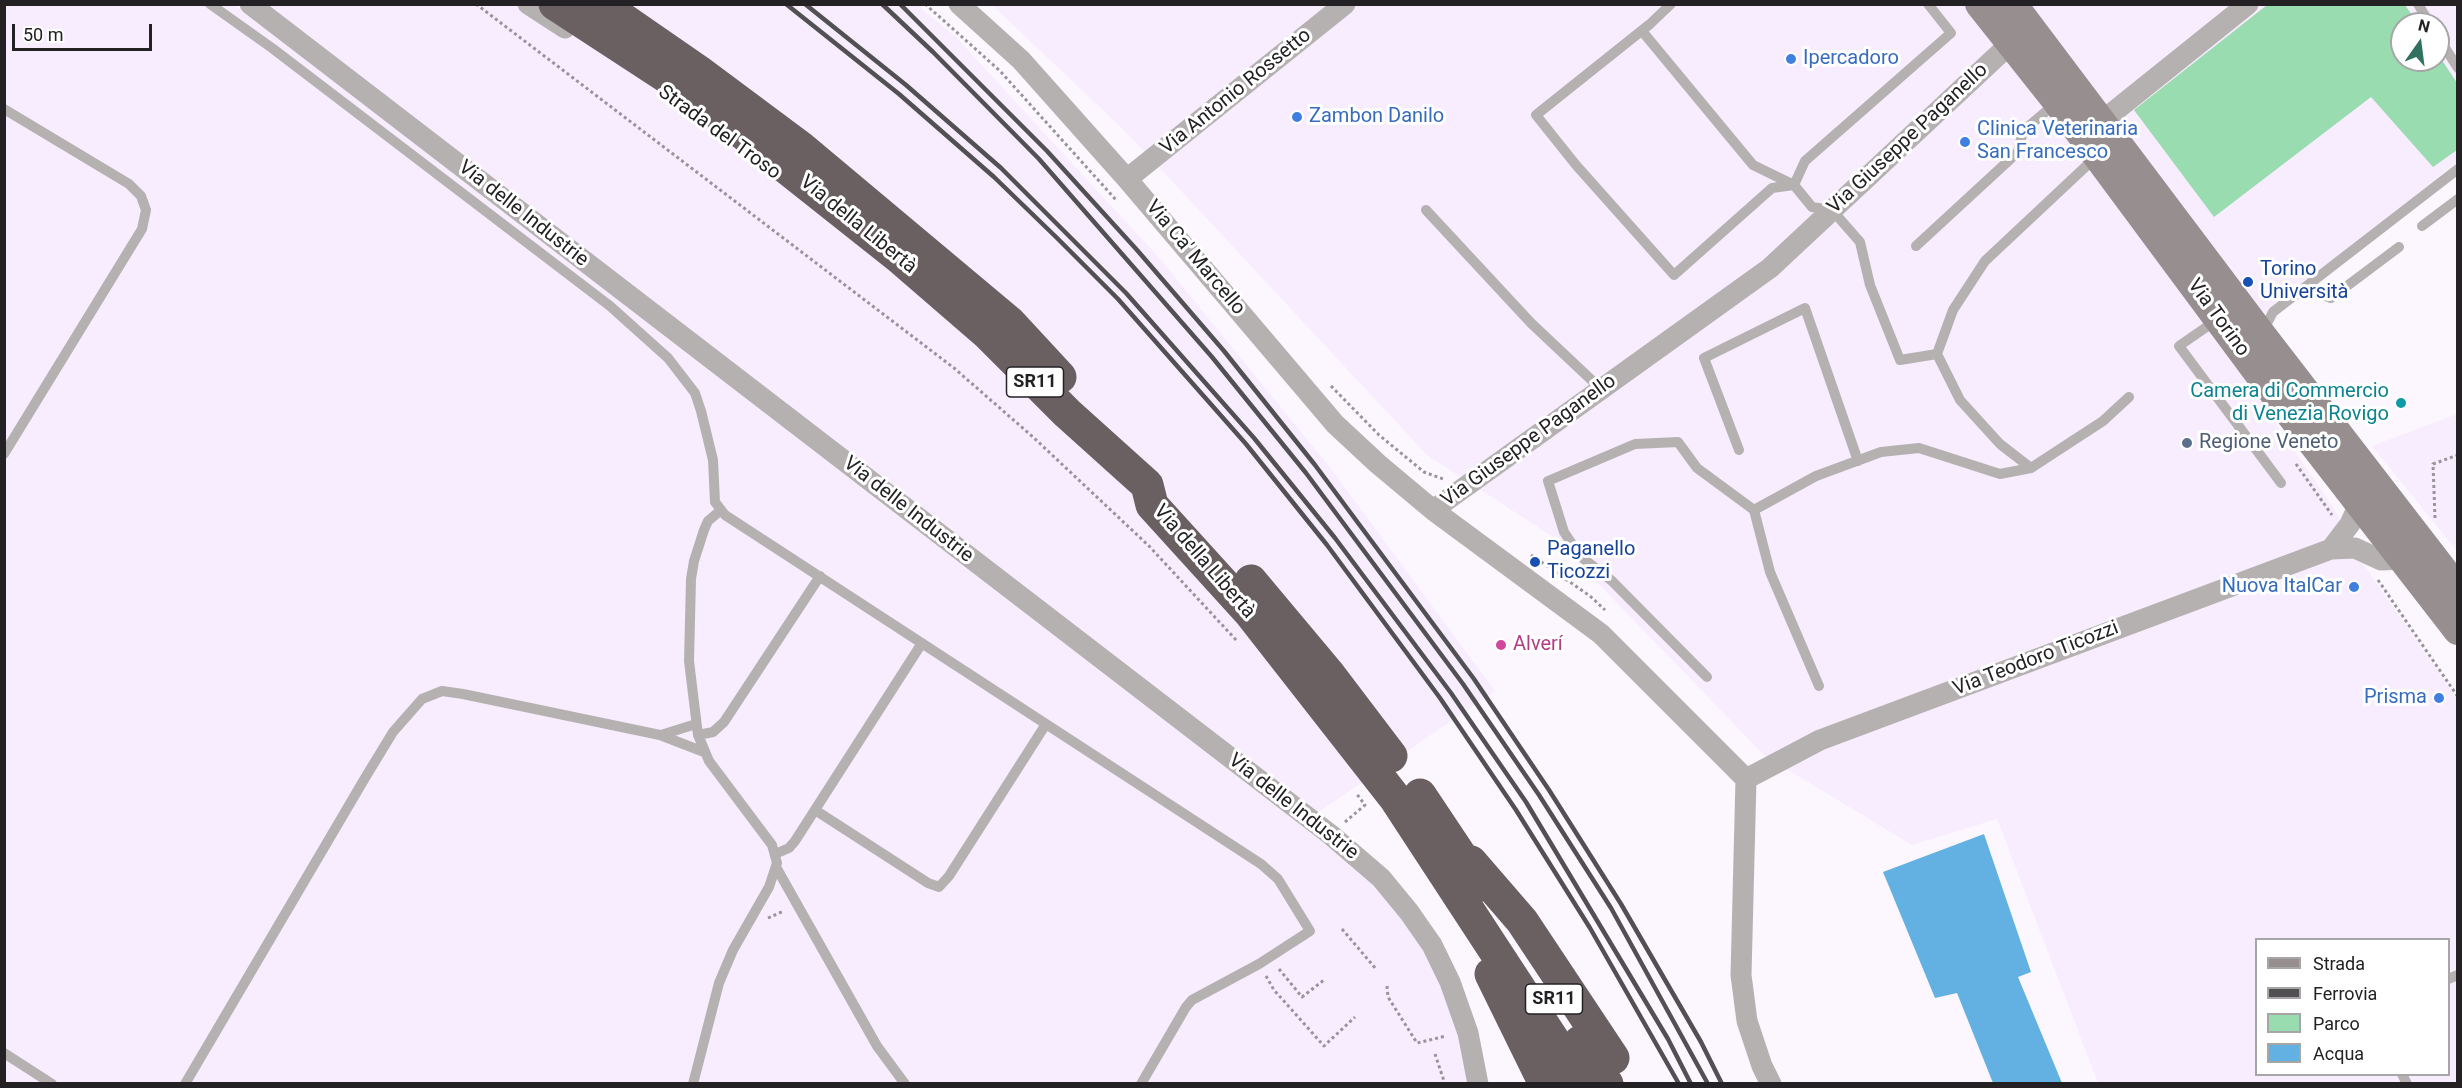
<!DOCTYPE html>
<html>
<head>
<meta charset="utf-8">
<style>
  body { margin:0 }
  #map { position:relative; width:2462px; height:1088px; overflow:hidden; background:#fcf7ff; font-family:Roboto,sans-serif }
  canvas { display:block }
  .frame { position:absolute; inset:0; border:6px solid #232124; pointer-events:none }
  .legend { position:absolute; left:2255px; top:938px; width:195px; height:138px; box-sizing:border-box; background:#fff; border:2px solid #a7a6a7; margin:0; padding:8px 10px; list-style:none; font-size:18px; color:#232124 }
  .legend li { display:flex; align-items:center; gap:12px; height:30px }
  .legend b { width:30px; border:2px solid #a7a6a7 }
  .north { position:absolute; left:2390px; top:12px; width:60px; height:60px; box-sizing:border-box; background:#fff; border:2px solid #a7a6a7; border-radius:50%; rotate:14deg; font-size:16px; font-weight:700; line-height:24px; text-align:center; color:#232124 }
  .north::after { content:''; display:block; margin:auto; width:21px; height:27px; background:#31715f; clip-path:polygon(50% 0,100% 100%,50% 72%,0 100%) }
  .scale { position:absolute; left:12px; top:24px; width:140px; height:27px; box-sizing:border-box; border:3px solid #232124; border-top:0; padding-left:8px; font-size:18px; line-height:21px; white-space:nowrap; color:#232124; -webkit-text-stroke:4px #fff; paint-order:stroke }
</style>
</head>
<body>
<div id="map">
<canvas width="2462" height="1088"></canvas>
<div class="frame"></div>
<ul class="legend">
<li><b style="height:8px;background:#968e8f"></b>Strada</li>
<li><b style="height:8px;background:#535054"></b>Ferrovia</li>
<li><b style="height:16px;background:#98dcb0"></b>Parco</li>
<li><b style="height:16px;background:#62b1e2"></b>Acqua</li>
</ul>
<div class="north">N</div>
<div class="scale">50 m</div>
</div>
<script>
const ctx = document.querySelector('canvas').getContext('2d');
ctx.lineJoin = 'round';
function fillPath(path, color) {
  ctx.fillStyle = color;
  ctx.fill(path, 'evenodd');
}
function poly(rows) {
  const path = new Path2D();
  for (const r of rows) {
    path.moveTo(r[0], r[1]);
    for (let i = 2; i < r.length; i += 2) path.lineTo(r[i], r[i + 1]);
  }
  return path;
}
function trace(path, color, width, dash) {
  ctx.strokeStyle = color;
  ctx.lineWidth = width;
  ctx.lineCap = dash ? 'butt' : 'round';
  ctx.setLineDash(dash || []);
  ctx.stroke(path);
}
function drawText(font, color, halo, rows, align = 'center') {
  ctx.font = font + ' Roboto,sans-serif';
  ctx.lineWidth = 6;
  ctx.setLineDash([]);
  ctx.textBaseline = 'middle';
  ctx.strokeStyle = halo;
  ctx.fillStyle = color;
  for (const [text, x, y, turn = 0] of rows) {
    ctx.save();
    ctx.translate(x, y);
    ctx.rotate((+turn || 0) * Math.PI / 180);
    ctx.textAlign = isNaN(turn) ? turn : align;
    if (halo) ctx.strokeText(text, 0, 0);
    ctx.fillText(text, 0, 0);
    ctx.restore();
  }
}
fillPath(poly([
  [5,4,235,5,1347,858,1375,883,1425,949,1443,985,1457,1033,1467,1083,5,1084],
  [266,5,917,5,956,37,1161,260,1332,470,1495,691,1319,812],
  [992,5,2457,5,2457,162,2224,348,2335,510,2361,561,2457,699,2457,1083,2098,1083,1997,819,1912,845,1765,756,1553,537,1427,455,1128,134],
  [2402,24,2438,24,2438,60,2402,60],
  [2256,940,2448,940,2448,1074,2256,1074],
  [2457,414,2457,551,2372,446]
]), '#f7edfe');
fillPath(poly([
  [2267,5,2405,5,2418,24,2402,24,2402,60,2438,60,2438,54,2457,83,2457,150,2433,167,2371,97,2214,217,2134,110]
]), '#98dcb0');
fillPath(poly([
  [1984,834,2031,972,2018,977,2062,1083,1993,1083,1957,993,1935,998,1883,872]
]), '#62b1e2');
trace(poly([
  [476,4,954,368,1033,437,1149,546,1237,641],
  [925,4,1000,71,1117,201],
  [1331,386,1379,435,1424,472,1443,479],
  [2296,464,2332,515],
  [2435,518,2433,464,2458,455],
  [1531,555,1590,596,1605,610],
  [2378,580,2458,697],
  [1345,822,1365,805,1356,793],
  [768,918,784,911],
  [1342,929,1376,969],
  [1279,969,1302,997,1324,980],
  [1266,976,1274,990,1324,1046,1355,1017],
  [1387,986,1388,997,1417,1043,1446,1036],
  [1435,1054,1445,1084]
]), '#97949a', 3, [3, 3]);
trace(poly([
  [210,4,272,48,610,306,668,358,695,393,701,411,713,460,715,502,725,515,1261,864,1278,879,1310,931,1259,964,1192,1000,1186,1007,1141,1084],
  [1671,4,1650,24,1536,115,1576,165,1674,275,1772,188,1794,185],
  [2418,4,2430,24],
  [1642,31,1753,165,1794,185,1812,207,1832,210,1860,242,1870,285,1900,360,1937,354,1953,310,1985,261,2097,156],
  [2438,37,2458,68],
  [4,109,129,184,141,196,146,210,142,229,4,454],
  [1794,185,1805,161,1951,33,1928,4],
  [1426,210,1531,323,1601,389],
  [2422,226,2458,199],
  [1916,246,2018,152,2023,131,2057,102],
  [2304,288,2331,298,2399,247],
  [2218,319,2179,346,2281,483],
  [2263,331,2273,312,2458,169],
  [1937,354,1960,400,2000,444,2031,468,2103,421,2129,397],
  [1739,450,1704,358,1805,308,1858,461],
  [1707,677,1612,581,1580,556,1564,532,1548,481,1635,444,1678,442,1697,468,1754,510],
  [1819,686,1770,572,1754,510,1816,476,1881,452,1919,448,2000,474,2031,468],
  [661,735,696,724],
  [698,735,713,732,724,722,820,576],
  [815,810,928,883,939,887,949,876,1046,724],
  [775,854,789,848,795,841,922,643],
  [776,867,877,1046,905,1084],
  [2448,979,2458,975],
  [4,1053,52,1084],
  [2402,1074,2407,1084],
  [185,1084,365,778,393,732,422,699,442,691,463,694,660,735,704,752],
  [693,1084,719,983,733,950,769,887,777,863,772,845,709,761,698,735,689,661,691,579,694,561,704,530,708,521,721,510]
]), '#b6b1b1', 10);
trace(poly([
  [250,4,1331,835,1381,878,1409,912,1432,945,1450,982,1468,1033,1478,1084],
  [528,4,565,28],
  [959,4,1021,60,1127,179,1335,424,1378,464,1433,510,1601,634,1746,779,1741,975,1747,1021,1762,1066,1771,1084],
  [2101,122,2248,4],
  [1127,179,1345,4],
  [1433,510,1770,268,2011,43],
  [2331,549,2350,524,2359,504],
  [1746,779,1820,740,2331,549,2355,548,2381,560,2403,559]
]), '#b6b1b1', 21);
trace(poly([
  [1980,4,2057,101,2258,372,2458,630],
  [2012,4,2262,336,2458,590]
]), '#968e8f', 30);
trace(poly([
  [555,4,696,96,899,257,988,334,1067,413,1147,485,1152,505,1251,614,1395,798,1582,1084],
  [601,4,698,71,800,147,1010,323,1060,377],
  [1251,581,1328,673,1391,756],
  [1420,795,1480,885],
  [1471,862,1522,921,1613,1058],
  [1491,974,1545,1084],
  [1580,1042,1607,1084]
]), '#6b6061', 33);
trace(poly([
  [786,4,899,94,994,177,1056,237,1118,299,1246,444,1327,545,1440,698,1516,810,1590,928,1679,1084],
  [805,4,906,85,1001,168,1126,293,1254,438,1335,538,1451,693,1526,802,1668,1039,1691,1084],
  [882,4,933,52,1039,159,1212,357,1306,473,1463,684,1539,795,1611,908,1708,1084],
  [900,4,1047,151,1137,250,1224,351,1315,465,1474,679,1549,790,1621,904,1701,1042,1722,1084]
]), '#535054', 4.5);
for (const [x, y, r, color] of [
  [1791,59,6,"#3f7fe0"],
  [1297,117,6,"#3f7fe0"],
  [1965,142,6,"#3f7fe0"],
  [2248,282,6,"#1a4fb4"],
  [2401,403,6,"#0f9aa8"],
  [2187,443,6,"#5c6f8a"],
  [1535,562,6,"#1a4fb4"],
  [2354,587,6,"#3f7fe0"],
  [1501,645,6,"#d1479c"],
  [2439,698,6,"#3f7fe0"]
]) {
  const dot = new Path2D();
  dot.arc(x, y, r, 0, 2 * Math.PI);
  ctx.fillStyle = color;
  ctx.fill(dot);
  trace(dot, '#fff', 2);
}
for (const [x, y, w] of [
  [1035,382,57],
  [1554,999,57]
]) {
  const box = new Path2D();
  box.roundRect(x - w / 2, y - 15, w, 30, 4.5);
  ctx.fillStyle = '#fff';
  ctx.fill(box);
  trace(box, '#232124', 1.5);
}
drawText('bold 18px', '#232124', null, [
  ["SR11",1035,382],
  ["SR11",1554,999]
]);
drawText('20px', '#366cbe', '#fff', [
  ["Ipercadoro",1803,59],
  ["Zambon Danilo",1309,117],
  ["Clinica Veterinaria",1977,130],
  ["San Francesco",1977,153],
  ["Nuova ItalCar",2342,587,"right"],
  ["Prisma",2427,698,"right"]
], 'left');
drawText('20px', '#232124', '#fff', [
  ["Via Antonio Rossetto",1236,92,-39],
  ["Strada del Troso",719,133,36],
  ["Via Giuseppe Paganello",1908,139,-43],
  ["Via delle Industrie",523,214,38],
  ["Via della Libertà",858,225,39],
  ["Via Ca' Marcello",1195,258,50],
  ["Via Torino",2218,318,54],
  ["Via Giuseppe Paganello",1529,441,-36],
  ["Via delle Industrie",908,510,38],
  ["Via della Libertà",1204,562,49],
  ["Via Teodoro Ticozzi",2036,659,-21],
  ["Via delle Industrie",1293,807,38]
]);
drawText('20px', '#164399', '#fff', [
  ["Torino",2260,270],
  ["Università",2260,293],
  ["Paganello",1547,550],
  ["Ticozzi",1547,573]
], 'left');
drawText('20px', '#0d838f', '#fff', [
  ["Camera di Commercio",2389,392],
  ["di Venezia Rovigo",2389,415]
], 'right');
drawText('20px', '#4e5e75', '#fff', [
  ["Regione Veneto",2199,443]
], 'left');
drawText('20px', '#b23c85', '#fff', [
  ["Alverí",1513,645]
], 'left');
</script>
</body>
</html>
